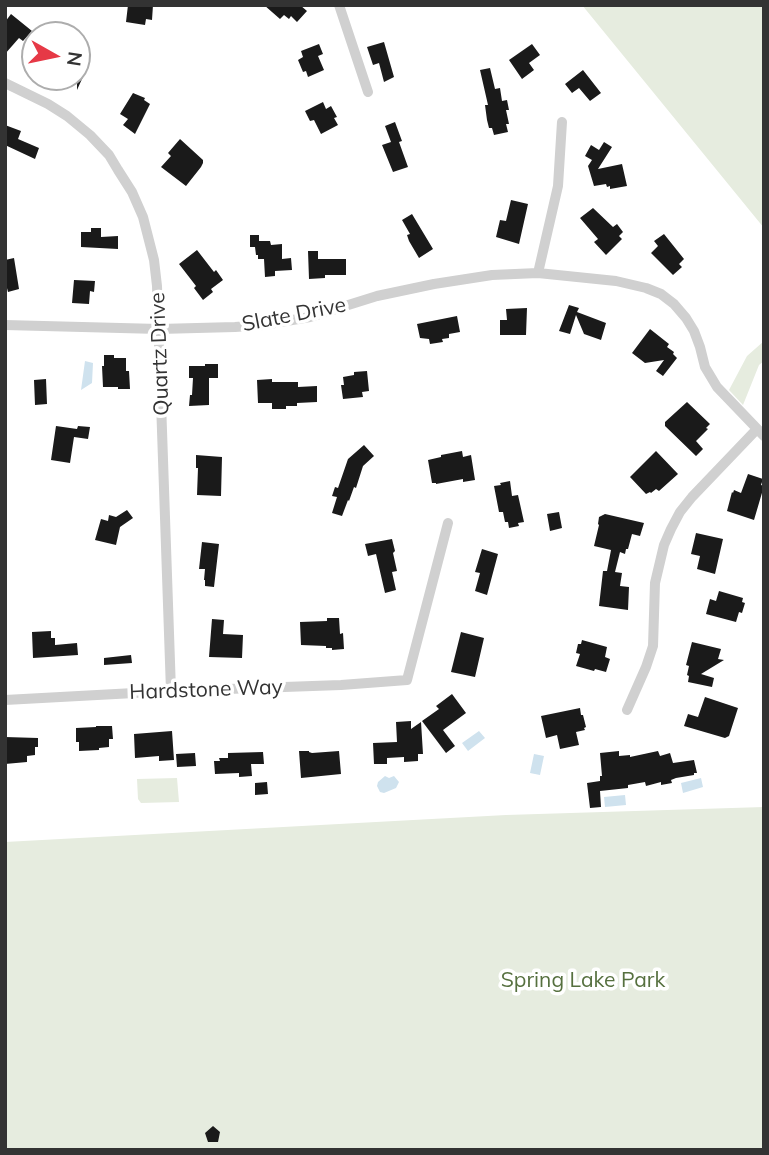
<!DOCTYPE html>
<html>
<head>
<meta charset="utf-8">
<style>
  body { margin:0 }
  #map { position:relative; width:769px; height:1155px; overflow:hidden; background:#fff; font-family:Mulish,sans-serif }
  canvas { display:block }
  .frame { position:absolute; inset:0; border:7px solid #333; pointer-events:none }
  .north { position:absolute; left:21px; top:21px; width:70px; height:70px; box-sizing:border-box; background:#fff; border:2px solid #adadad; border-radius:50%; rotate:99deg; font-size:19px; font-weight:700; line-height:28px; text-align:center; color:#333 }
  .north::after { content:''; display:block; margin:auto; width:24px; height:32px; background:#e63946; clip-path:polygon(50% 0,100% 100%,50% 72%,0 100%) }
</style>
</head>
<body>
<div id="map">
<canvas width="769" height="1155"></canvas>
<div class="frame"></div>
<div class="north">N</div>
</div>
<script>
const ctx = document.querySelector('canvas').getContext('2d');
ctx.lineJoin = 'round';
function fillPath(path, color) {
  ctx.fillStyle = color;
  ctx.fill(path, 'evenodd');
}
function poly(rows) {
  const path = new Path2D();
  for (const r of rows) {
    path.moveTo(r[0], r[1]);
    for (let i = 2; i < r.length; i += 2) path.lineTo(r[i], r[i + 1]);
  }
  return path;
}
function trace(path, color, width, dash) {
  ctx.strokeStyle = color;
  ctx.lineWidth = width;
  ctx.lineCap = dash ? 'butt' : 'round';
  ctx.setLineDash(dash || []);
  ctx.stroke(path);
}
function drawText(font, color, halo, rows, align = 'center') {
  ctx.font = font + ' Mulish,sans-serif';
  ctx.lineWidth = 7;
  ctx.setLineDash([]);
  ctx.textBaseline = 'middle';
  ctx.strokeStyle = halo;
  ctx.fillStyle = color;
  for (const [text, x, y, turn = 0] of rows) {
    ctx.save();
    ctx.translate(x, y);
    ctx.rotate((+turn || 0) * Math.PI / 180);
    ctx.textAlign = isNaN(turn) ? turn : align;
    if (halo) ctx.strokeText(text, 0, 0);
    ctx.fillText(text, 0, 0);
    ctx.restore();
  }
}
fillPath(poly([
  [582,5,764,5,764,228],
  [764,341,764,361,759,365,743,405,729,390,747,356],
  [177,778,179,802,141,803,138,799,137,779],
  [764,807,764,1150,5,1150,5,842,506,815]
]), '#e6ecdf');
fillPath(poly([
  [85,361,93,363,92,383,81,390],
  [479,731,485,738,468,751,462,743],
  [534,754,544,756,540,775,530,773],
  [385,776,389,778,394,776,399,782,396,788,384,793,380,792,377,786,378,782],
  [701,778,703,787,683,793,681,783],
  [625,795,626,805,605,807,604,797]
]), '#cfe2ee');
fillPath(poly([
  [128,5,153,5,152,20,146,19,145,25,126,22],
  [264,5,300,5,307,11,297,22,291,16,289,19,284,15,280,19],
  [11,14,32,31,23,41,19,38,5,54,5,22],
  [384,42,394,77,384,82,379,63,373,65,367,47],
  [319,44,323,54,318,56,324,70,308,77,306,71,303,72,298,60,303,57,301,51],
  [532,44,540,55,529,63,534,70,522,79,509,60],
  [77,63,87,68,77,90],
  [490,68,495,89,500,88,502,101,507,100,509,110,506,110,509,124,506,124,508,132,494,135,492,128,489,128,487,120,485,105,488,105,480,70],
  [583,70,601,93,590,101,579,88,572,93,565,84],
  [133,93,145,98,144,100,150,104,135,134,123,125,128,119,120,114],
  [323,102,326,109,331,106,337,117,334,118,338,125,321,134,314,120,310,121,305,111],
  [395,122,402,141,399,142,408,167,393,172,382,145,391,142,385,126],
  [5,125,21,131,18,139,39,148,35,159,5,145],
  [180,139,203,160,203,163,201,167,186,186,161,167,171,156,168,153],
  [604,142,612,147,598,169,622,164,627,186,610,189,610,186,607,187,606,184,594,186,588,166,592,160,585,156,591,145,599,150],
  [511,200,528,204,519,244,496,237,500,220,506,221],
  [593,208,613,227,617,224,623,232,619,236,622,239,606,255,594,242,598,239,580,218],
  [412,214,433,249,419,258,409,241,407,235,410,234,402,220],
  [91,228,101,228,101,237,118,236,118,249,81,247,81,232,91,232],
  [664,234,684,259,679,264,682,267,673,275,651,253,658,246,654,241],
  [250,235,259,235,259,241,270,241,271,245,282,244,282,259,291,258,292,270,275,271,275,276,265,277,264,259,258,259,258,255,256,255,255,247,250,247],
  [197,250,214,272,216,270,223,280,211,289,213,292,203,300,194,288,196,286,179,264],
  [308,251,318,251,318,259,346,259,346,275,325,275,325,278,309,279],
  [14,258,19,289,8,292,5,280,5,260],
  [74,280,95,281,94,292,90,291,89,304,72,303],
  [569,305,579,308,577,312,606,323,601,340,584,334,576,315,570,334,559,331],
  [527,308,526,335,500,335,500,320,507,320,506,309],
  [457,316,460,332,449,334,449,338,442,339,443,342,430,344,429,339,420,338,417,324],
  [650,329,669,344,667,347,674,352,673,354,677,358,663,376,656,371,664,360,645,363,632,353],
  [104,355,114,355,114,358,126,358,126,371,129,371,130,389,118,389,118,387,103,387,102,366,104,366],
  [205,364,218,364,218,378,209,378,209,405,189,406,190,395,192,395,193,378,189,378,189,366,205,366],
  [367,371,369,391,362,392,363,397,343,399,341,385,344,385,343,377,354,375,354,372],
  [46,379,47,404,35,405,34,380],
  [272,379,272,382,298,382,298,387,317,386,317,402,297,403,297,406,286,406,286,409,272,409,272,403,258,403,257,380],
  [687,402,710,424,706,428,708,429,696,441,703,449,696,456,665,426,665,422],
  [56,426,77,429,78,426,90,427,88,439,74,437,70,463,51,460],
  [364,445,374,456,363,466,356,488,354,487,349,501,348,500,342,516,332,513,337,497,332,496,335,487,338,488,348,459],
  [462,451,463,457,471,455,475,480,463,482,463,479,436,484,436,483,432,483,428,460,441,457,441,455],
  [656,451,678,474,659,491,656,489,651,493,650,492,646,494,630,477],
  [196,455,222,457,221,496,197,495,198,468,196,468],
  [748,474,763,479,761,485,764,486,754,520,727,511,732,492,733,493,734,490,741,493],
  [510,481,512,496,518,495,524,522,518,523,519,526,509,528,508,522,505,522,503,512,499,512,494,486,501,485,500,483],
  [127,510,133,518,120,527,116,545,95,540,101,519,108,521,109,515,116,517],
  [559,512,562,528,550,531,547,514],
  [605,514,644,523,640,536,632,534,628,549,626,549,625,554,620,552,615,572,622,573,620,586,629,587,628,610,599,606,603,571,607,571,611,550,594,546,599,525,598,524,599,517],
  [696,533,723,539,715,574,697,569,700,556,691,554],
  [392,539,395,551,393,553,397,571,392,572,396,590,385,593,376,554,368,556,365,544],
  [202,542,219,544,214,587,205,586,205,580,204,580,205,569,199,569],
  [482,549,498,554,487,595,475,591,480,573,475,572],
  [719,591,743,598,742,602,745,603,742,613,739,612,736,622,706,614,710,599,716,601],
  [327,618,339,618,340,634,343,633,344,649,332,650,332,648,326,648,326,646,301,645,300,622,327,621],
  [212,619,224,620,223,634,243,635,242,658,209,657],
  [51,631,51,638,55,638,55,645,77,643,78,655,33,658,32,632],
  [461,632,484,638,475,677,451,672],
  [582,640,607,647,605,657,610,659,606,672,595,669,594,671,576,666,580,654,576,653,578,644,581,644],
  [692,642,721,649,718,659,724,660,701,674,714,678,712,687,688,682,689,676,687,675,689,666,686,665],
  [131,655,132,663,104,665,104,658],
  [452,694,466,713,443,730,455,746,446,753,422,721,439,709,436,706],
  [705,697,738,708,729,736,725,738,684,726,688,714,698,717],
  [580,708,581,715,583,715,586,727,584,728,585,730,576,732,579,745,560,749,557,735,546,738,541,716],
  [411,721,411,729,421,722,423,754,418,754,418,761,404,762,404,757,387,758,387,764,374,764,373,743,397,742,396,722],
  [96,726,112,726,113,739,109,739,109,747,99,748,99,750,79,751,79,742,76,742,76,728,96,727],
  [172,731,174,760,159,761,159,756,135,758,134,734],
  [5,737,38,738,38,747,35,747,35,755,27,756,27,762,5,764],
  [299,751,309,751,309,752,312,753,339,751,341,774,301,778],
  [619,751,619,756,630,755,630,757,658,751,660,756,670,753,673,763,694,760,697,773,694,773,694,775,676,778,671,780,672,783,661,785,661,782,646,786,645,782,628,785,628,788,600,791,601,807,590,808,587,783,600,781,600,776,602,776,600,753],
  [263,752,264,764,251,764,252,776,239,777,239,773,215,774,214,761,220,761,219,758,228,758,228,753],
  [195,753,196,766,177,767,176,754],
  [267,782,268,794,255,795,255,783],
  [213,1126,220,1132,218,1142,208,1142,205,1133]
]), '#1a1a1a');
trace(poly([
  [339,5,368,92],
  [5,83,48,104,67,116,90,135,109,155,118,170,132,192,143,217,154,260,157,286,171,691],
  [538,273,558,186,562,122],
  [5,325,159,329,235,327,263,325,310,317,377,296,434,284,492,275,538,273,616,281,646,288,661,294,674,304,686,318,694,331,700,347,705,367,717,387,764,436],
  [5,700,171,691,341,685,407,680,448,523],
  [627,710,646,667,653,646,655,583,664,545,671,529,680,512,692,497,757,429]
]), '#d0d0d0', 10);
drawText('21px', '#333', '#fff', [
  ["Slate Drive",294,315,-11],
  ["Quartz Drive",160,354,-92],
  ["Hardstone Way",206,690,-2]
]);
drawText('21px', '#56703f', '#fff', [
  ["Spring Lake Park",583,981]
]);
</script>
</body>
</html>
